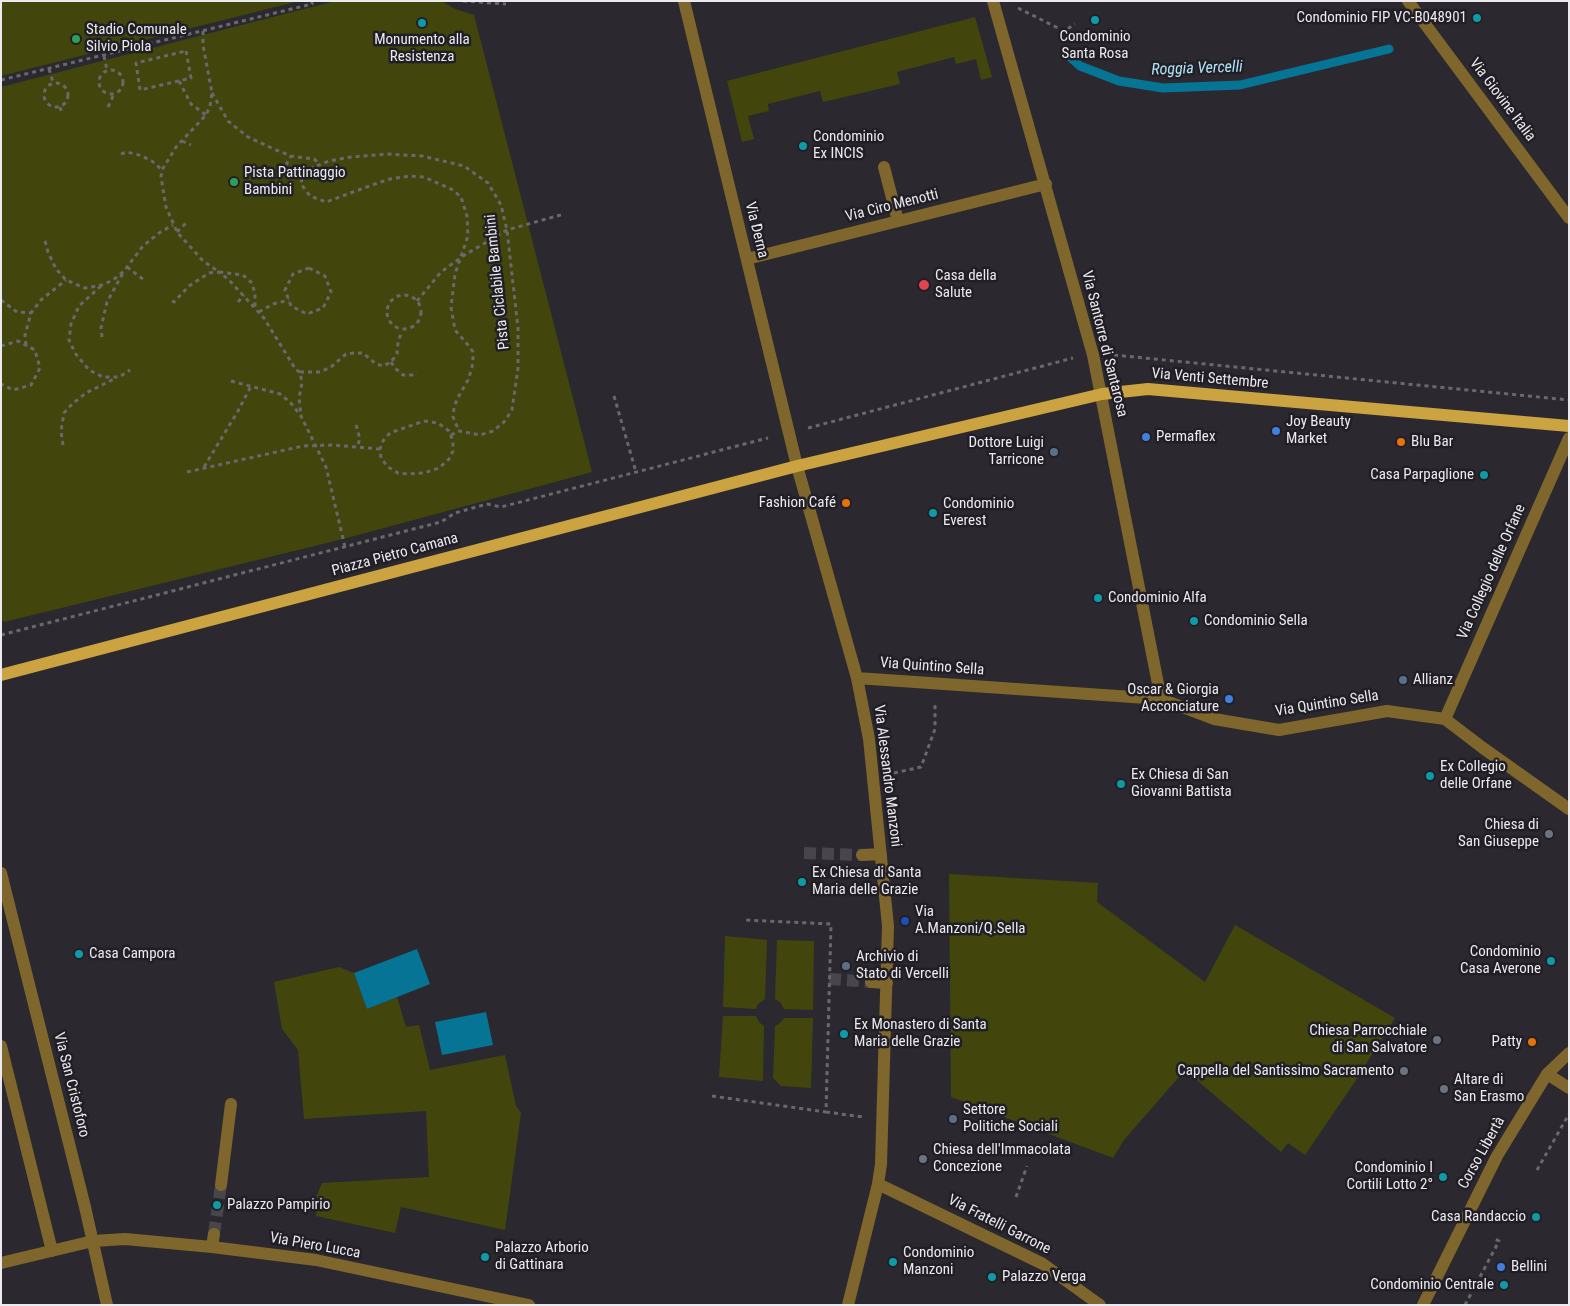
<!DOCTYPE html>
<html>
<head>
<meta charset="utf-8">
<style>
  body { margin:0 }
  #map { position:relative; width:1570px; height:1306px; overflow:hidden; background:#2b292f; font-family:"Roboto Condensed",sans-serif }
  canvas { display:block }
  .frame { position:absolute; inset:0; border:2px solid #ebeaee; pointer-events:none }
</style>
</head>
<body>
<div id="map">
<canvas width="1570" height="1306"></canvas>
<div class="frame"></div>
</div>
<script>
const ctx = document.querySelector('canvas').getContext('2d');
ctx.lineJoin = 'round';
function fillPath(path, color) {
  ctx.fillStyle = color;
  ctx.fill(path, 'evenodd');
}
function poly(rows) {
  const path = new Path2D();
  for (const r of rows) {
    if (r.length === 3) {
      path.moveTo(r[0] + r[2], r[1]);
      path.arc(r[0], r[1], r[2], 0, 2 * Math.PI);
      continue;
    }
    path.moveTo(r[0], r[1]);
    for (let i = 2; i < r.length; i += 2) path.lineTo(r[i], r[i + 1]);
  }
  return path;
}
function trace(path, color, width, dash) {
  ctx.strokeStyle = color;
  ctx.lineWidth = width;
  ctx.lineCap = dash ? 'butt' : 'round';
  ctx.setLineDash(dash || []);
  ctx.stroke(path);
}
function drawText(font, color, halo, rows, align = 'center') {
  ctx.font = font + ' "Roboto Condensed",sans-serif';
  ctx.lineWidth = 5;
  ctx.setLineDash([]);
  ctx.textBaseline = 'middle';
  ctx.strokeStyle = halo;
  ctx.fillStyle = color;
  for (const [text, x, y, turn = 0] of rows) {
    ctx.save();
    ctx.translate(x, y);
    ctx.rotate((+turn || 0) * Math.PI / 180);
    ctx.textAlign = isNaN(turn) ? turn : align;
    if (halo) ctx.strokeText(text, 0, 0);
    ctx.fillText(text, 0, 0);
    ctx.restore();
  }
}
fillPath(poly([
  [1,1,299,1,1,76],
  [335,1,442,1,455,9,474,15,592,472,343,539,4,622,1,618,1,87],
  [975,17,992,77,981,80,976,59,956,64,954,57,897,72,900,84,823,102,820,91,768,104,769,111,748,116,754,139,742,142,727,81],
  [949,874,1098,883,1097,902,1205,982,1235,925,1395,1018,1354,1083,1305,1155,1288,1143,1281,1152,1185,1070,1124,1140,1113,1158,951,1097],
  [725,936,767,940,765,999,758,1004,756,1009,723,1007],
  [777,940,814,941,813,1010,784,1009,780,1002,775,999],
  [339,967,354,973,367,1009,397,997,406,1027,419,1025,430,1070,505,1055,516,1106,521,1113,505,1230,401,1207,395,1233,316,1216,317,1195,322,1183,429,1177,426,1111,304,1119,298,1050,282,1029,274,982],
  [723,1016,756,1016,759,1022,764,1026,763,1081,719,1077],
  [784,1018,813,1018,811,1088,781,1086,773,1078,775,1026,779,1024]
]), '#42460c');
fillPath(poly([
  [417,949,430,984,367,1009,354,973],
  [486,1012,493,1045,442,1055,435,1022]
]), '#067494');
trace(poly([
  [1069,56,1080,66,1119,81,1163,88,1240,85,1389,49]
]), '#067494', 9);
trace(poly([
  [804,853,862,855],
  [829,979,871,982],
  [214,1234,221,1185]
]), '#48464c', 12, [12, 6]);
trace(poly([
  [463,1,506,4],
  [1018,8,1064,31,1075,24],
  [203,31,203,45,212,93,210,106,206,115,176,147,162,170,161,177,166,207,177,232,203,261,219,272,243,275,252,283,255,294,255,307],
  [186,51,191,78,140,90,136,63,186,51],
  [104,56,107,70],
  [49,69,53,82],
  [111,82,12],
  [1,80,312,4,312,1],
  [179,81,191,104,206,115],
  [56,95,12],
  [212,93,228,121,248,137,276,150,291,156,314,159,320,164],
  [60,107,62,113],
  [108,107,114,94],
  [182,141,191,145],
  [121,154,127,152,139,155,152,161,162,170],
  [286,165,291,156],
  [177,232,186,223],
  [45,241,48,252,56,269,66,280,85,288,102,285,113,280,124,271,143,246,159,233,173,225],
  [127,267,144,280],
  [309,268,325,276,331,292,323,308,307,314,291,306,285,290,293,274,309,268],
  [101,286,79,306,71,324,69,340,75,353,89,370,103,377,119,377,130,370],
  [404,312,17],
  [1,300,17,312,31,313],
  [172,301,174,302,189,286,209,273,219,272,229,280,264,318,296,370,300,372,302,383,299,398,301,416],
  [417,301,441,272,463,256,507,230,564,214],
  [238,302,244,295],
  [259,312,273,304,289,300],
  [102,337,101,328,107,302,123,273],
  [26,345,25,335,31,313,41,300,66,280],
  [1,346,18,341,35,350,40,368,31,385,13,390,1,384],
  [1114,355,1569,400],
  [391,362,395,368,403,375,412,375,417,373],
  [300,372,320,372,331,367,346,354,354,353,363,353,376,364,383,366,391,362,397,354,398,342,402,331],
  [231,381,280,394,290,402,301,416,326,467,345,547],
  [614,396,636,472],
  [424,421,438,423,449,431,453,441,453,451,449,459,439,468,424,473,408,474,398,473,388,467,381,458,380,449,383,441,390,433,424,421],
  [356,425,360,439,357,447],
  [808,428,1073,358],
  [451,435,459,431,480,435,493,431,504,422,512,410,518,368,518,328,507,230,501,205,488,183,464,166,422,156,388,154,351,157,329,161,312,168,306,172,302,178,301,184,310,196,326,202,375,184,390,179,410,176,424,177,433,181,453,190,461,197,467,216,468,236,455,274,451,307,455,330,468,345,473,352,473,358,472,368,468,380,457,399,454,408,453,417,459,431],
  [63,445,61,431,64,413,72,404,86,393,116,378],
  [204,467,238,411,251,386],
  [187,472,303,446,332,445,380,449],
  [1,635,441,522,455,513,487,504,501,507,768,438],
  [894,773,921,767,935,729,935,704],
  [712,1096,826,1112,831,924,744,920],
  [826,1112,863,1117],
  [1537,1170,1569,1114],
  [1016,1197,1027,1166],
  [1465,1305,1499,1241,1493,1238]
]), '#69686d', 3, [4, 4]);
trace(poly([
  [684,1,797,466,857,678,869,739,888,926,881,1164,878,1184,848,1305],
  [993,1,1093,355,1161,699],
  [1408,1,1569,218],
  [884,167,898,221],
  [747,259,1046,184],
  [857,678,1161,699,1214,719,1279,730,1387,711,1445,719,1483,748,1569,809],
  [1445,719,1569,438],
  [862,855,881,854],
  [1,873,85,1207,107,1305],
  [871,982,887,983],
  [1,1046,52,1251],
  [1547,1074,1569,1088],
  [878,1184,1043,1264,1100,1305],
  [221,1185,231,1104],
  [212,1247,214,1234],
  [1,1263,93,1241,125,1239,212,1247,316,1260,529,1305],
  [1423,1305,1497,1156,1547,1074,1569,1053]
]), '#7f662c', 12);
trace(poly([
  [1,675,797,466,1102,394,1148,389,1569,426]
]), '#cca341', 12);
for (const [x, y, r, color] of [
  [1477,18,5,"#0f9aa8"],
  [1095,20,5,"#0f9aa8"],
  [422,23,5,"#0f9aa8"],
  [76,39,5,"#2e9e5b"],
  [803,146,5,"#0f9aa8"],
  [234,182,5,"#2e9e5b"],
  [924,285,6,"#e0444e"],
  [1276,431,5,"#3f7fe0"],
  [1146,437,5,"#3f7fe0"],
  [1401,442,5,"#e8710a"],
  [1054,452,5,"#5c6f8a"],
  [1484,475,5,"#0f9aa8"],
  [846,503,5,"#e8710a"],
  [933,513,5,"#0f9aa8"],
  [1098,598,5,"#0f9aa8"],
  [1194,621,5,"#0f9aa8"],
  [1403,680,5,"#5c6f8a"],
  [1229,699,5,"#3f7fe0"],
  [1430,776,5,"#0f9aa8"],
  [1121,784,5,"#0f9aa8"],
  [1549,834,5,"#6b7280"],
  [802,882,5,"#0f9aa8"],
  [905,921,5,"#1a4fb4"],
  [79,954,5,"#0f9aa8"],
  [1551,961,5,"#0f9aa8"],
  [846,966,5,"#5c6f8a"],
  [844,1034,5,"#0f9aa8"],
  [1437,1040,5,"#6b7280"],
  [1532,1042,5,"#e8710a"],
  [1404,1071,5,"#6b7280"],
  [1444,1089,5,"#6b7280"],
  [953,1119,5,"#5c6f8a"],
  [923,1159,5,"#6b7280"],
  [1443,1177,5,"#0f9aa8"],
  [217,1205,5,"#0f9aa8"],
  [1536,1217,5,"#0f9aa8"],
  [485,1257,5,"#0f9aa8"],
  [893,1262,5,"#0f9aa8"],
  [1501,1267,5,"#3f7fe0"],
  [992,1277,5,"#0f9aa8"],
  [1504,1285,5,"#0f9aa8"]
]) {
  const dot = new Path2D();
  dot.arc(x, y, r, 0, 2 * Math.PI);
  ctx.fillStyle = color;
  ctx.fill(dot);
  trace(dot, '#211f25', 2);
}
drawText('15px', '#ebeaee', '#211f25', [
  ["Condominio FIP VC-B048901",1467,18,"right"],
  ["Stadio Comunale",86,30],
  ["Silvio Piola",86,47],
  ["Condominio",1095,37,"center"],
  ["Santa Rosa",1095,54,"center"],
  ["Monumento alla",422,40,"center"],
  ["Resistenza",422,57,"center"],
  ["Condominio",813,137],
  ["Ex INCIS",813,154],
  ["Pista Pattinaggio",244,173],
  ["Bambini",244,190],
  ["Casa della",935,276],
  ["Salute",935,293],
  ["Joy Beauty",1286,422],
  ["Market",1286,439],
  ["Permaflex",1156,437],
  ["Blu Bar",1411,442],
  ["Dottore Luigi",1044,443,"right"],
  ["Tarricone",1044,460,"right"],
  ["Casa Parpaglione",1474,475,"right"],
  ["Fashion Café",836,503,"right"],
  ["Condominio",943,504],
  ["Everest",943,521],
  ["Condominio Alfa",1108,598],
  ["Condominio Sella",1204,621],
  ["Allianz",1413,680],
  ["Oscar & Giorgia",1219,690,"right"],
  ["Acconciature",1219,707,"right"],
  ["Ex Collegio",1440,767],
  ["delle Orfane",1440,784],
  ["Ex Chiesa di San",1131,775],
  ["Giovanni Battista",1131,792],
  ["Chiesa di",1539,825,"right"],
  ["San Giuseppe",1539,842,"right"],
  ["Ex Chiesa di Santa",812,873],
  ["Maria delle Grazie",812,890],
  ["Via",915,912],
  ["A.Manzoni/Q.Sella",915,929],
  ["Condominio",1541,952,"right"],
  ["Casa Averone",1541,969,"right"],
  ["Casa Campora",89,954],
  ["Archivio di",856,957],
  ["Stato di Vercelli",856,974],
  ["Ex Monastero di Santa",854,1025],
  ["Maria delle Grazie",854,1042],
  ["Chiesa Parrocchiale",1427,1031,"right"],
  ["di San Salvatore",1427,1048,"right"],
  ["Patty",1522,1042,"right"],
  ["Cappella del Santissimo Sacramento",1394,1071,"right"],
  ["Altare di",1454,1080],
  ["San Erasmo",1454,1097],
  ["Settore",963,1110],
  ["Politiche Sociali",963,1127],
  ["Chiesa dell'Immacolata",933,1150],
  ["Concezione",933,1167],
  ["Condominio I",1433,1168,"right"],
  ["Cortili Lotto 2°",1433,1185,"right"],
  ["Palazzo Pampirio",227,1205],
  ["Casa Randaccio",1526,1217,"right"],
  ["Palazzo Arborio",495,1248],
  ["di Gattinara",495,1265],
  ["Condominio",903,1253],
  ["Manzoni",903,1270],
  ["Bellini",1511,1267],
  ["Palazzo Verga",1002,1277],
  ["Condominio Centrale",1494,1285,"right"]
], 'left');
drawText('15px', '#ebeaee', '#211f25', [
  ["Via Giovine Italia",1502,100,53],
  ["Via Ciro Menotti",892,206,-14],
  ["Via Derna",756,230,76],
  ["Pista Ciclabile Bambini",498,282,-96],
  ["Via Santorre di Santarosa",1104,344,76],
  ["Via Venti Settembre",1210,379,5],
  ["Piazza Pietro Camana",395,555,-15],
  ["Via Collegio delle Orfane",1492,572,-66],
  ["Via Quintino Sella",932,667,4],
  ["Via Quintino Sella",1327,704,-9],
  ["Via Alessandro Manzoni",887,776,83],
  ["Via San Cristoforo",71,1085,76],
  ["Corso Libertà",1482,1153,-61],
  ["Via Fratelli Garrone",999,1225,27],
  ["Via Piero Lucca",315,1246,10]
]);
drawText('italic 16px', '#b0e3f9', '#211f25', [
  ["Roggia Vercelli",1197,69,-2]
]);
</script>
</body>
</html>
